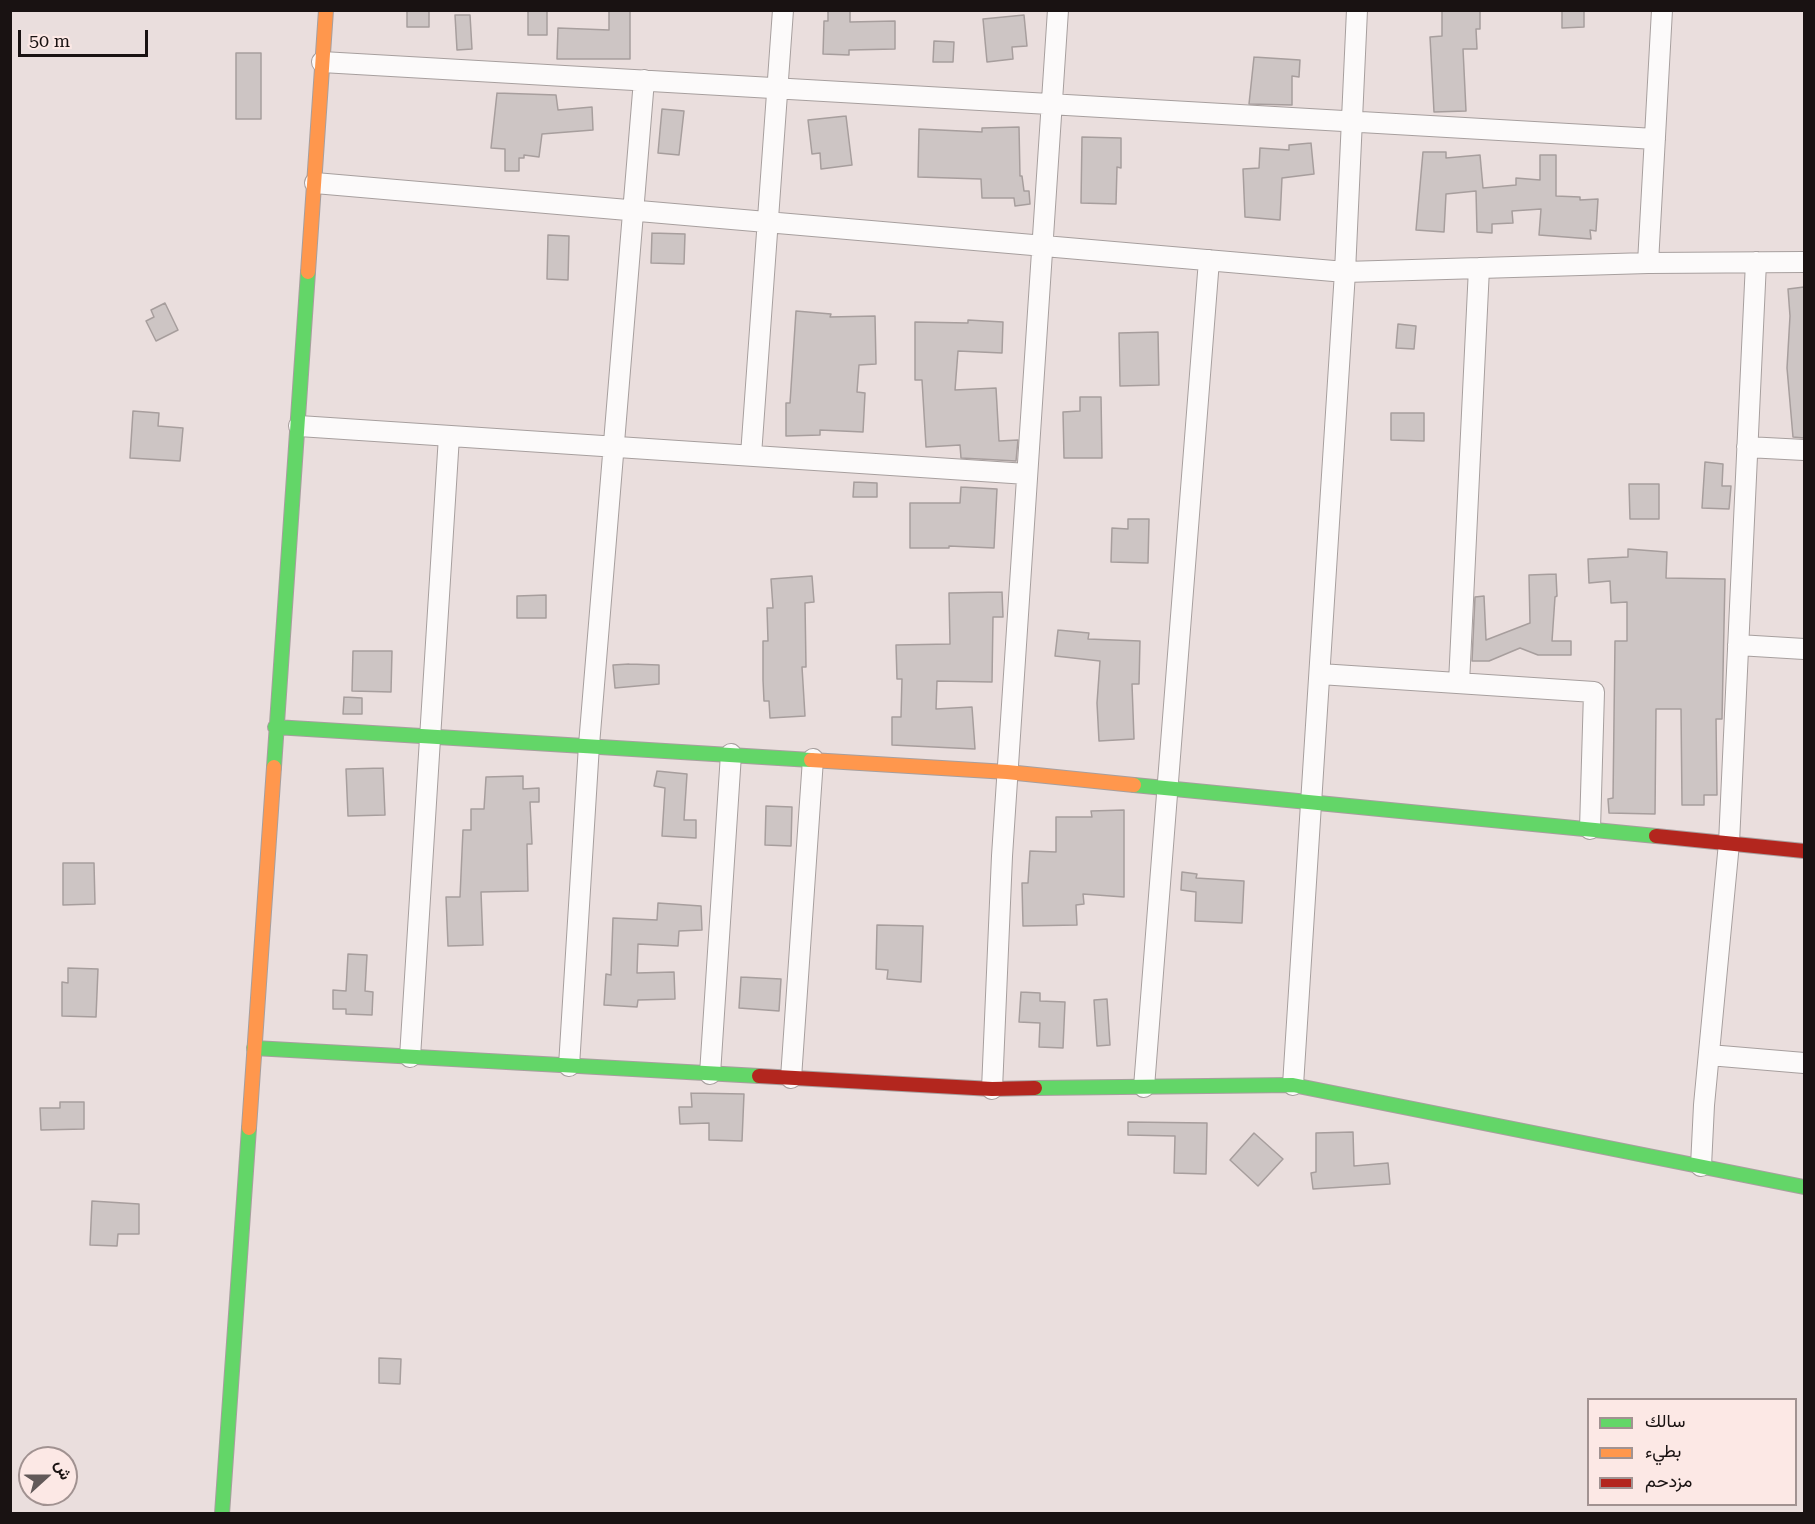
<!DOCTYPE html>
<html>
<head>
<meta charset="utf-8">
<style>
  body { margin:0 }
  #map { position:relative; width:1815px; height:1524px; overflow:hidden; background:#eadedd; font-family:"Roboto Serif",Vazirmatn,serif }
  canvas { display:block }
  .frame { position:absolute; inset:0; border:12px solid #191212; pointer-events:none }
  .legend { position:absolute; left:1587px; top:1398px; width:210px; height:108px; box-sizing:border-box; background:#fce8e5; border:2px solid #a19291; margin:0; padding:8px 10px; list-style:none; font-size:18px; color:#191212 }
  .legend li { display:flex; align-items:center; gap:12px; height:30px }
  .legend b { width:30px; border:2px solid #a19291 }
  .north { position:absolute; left:18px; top:1446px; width:60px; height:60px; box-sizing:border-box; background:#fce8e5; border:2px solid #a19291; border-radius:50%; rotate:69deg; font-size:16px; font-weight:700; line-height:24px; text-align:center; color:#191212 }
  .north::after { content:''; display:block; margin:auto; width:21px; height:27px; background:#625959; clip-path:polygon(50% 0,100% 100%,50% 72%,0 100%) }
  .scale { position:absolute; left:18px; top:30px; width:130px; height:27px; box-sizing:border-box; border:3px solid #191212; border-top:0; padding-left:8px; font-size:18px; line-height:21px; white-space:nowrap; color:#191212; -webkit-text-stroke:4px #fce8e5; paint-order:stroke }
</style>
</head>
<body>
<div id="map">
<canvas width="1815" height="1524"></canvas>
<div class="frame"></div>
<ul class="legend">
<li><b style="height:8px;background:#63d668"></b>سالك</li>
<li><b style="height:8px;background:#ff974d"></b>بطيء</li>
<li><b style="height:8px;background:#b3261e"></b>مزدحم</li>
</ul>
<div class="north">ش</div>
<div class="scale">50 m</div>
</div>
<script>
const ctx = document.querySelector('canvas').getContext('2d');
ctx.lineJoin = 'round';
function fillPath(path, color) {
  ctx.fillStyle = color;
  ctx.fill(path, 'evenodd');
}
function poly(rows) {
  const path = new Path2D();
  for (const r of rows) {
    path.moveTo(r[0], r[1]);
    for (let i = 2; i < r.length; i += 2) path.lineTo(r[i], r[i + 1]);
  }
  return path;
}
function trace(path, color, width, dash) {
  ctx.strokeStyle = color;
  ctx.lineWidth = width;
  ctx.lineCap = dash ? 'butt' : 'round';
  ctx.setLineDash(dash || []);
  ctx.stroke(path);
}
const building = poly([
  [407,10,429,10,429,27,407,27,407,10],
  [528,10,547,10,547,35,528,35,528,10],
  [609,10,630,10,630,59,557,59,558,28,609,30,609,10],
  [828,10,850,10,850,22,895,21,895,49,849,50,849,55,823,54,824,21,828,21,828,10],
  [1442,10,1480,10,1480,29,1476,29,1477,49,1463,49,1466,111,1434,112,1430,37,1442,36,1442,10],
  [1562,10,1584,10,1584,27,1562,28,1562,10],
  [455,15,470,15,472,49,457,50,455,15],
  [1024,15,1027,46,1012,47,1013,59,987,62,983,19,1024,15],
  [934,41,954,42,953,62,933,62,934,41],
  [236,53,261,53,261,119,236,119,236,53],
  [1254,57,1300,60,1299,77,1292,76,1292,105,1249,104,1254,57],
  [497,93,556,95,558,110,592,107,593,130,542,134,539,157,524,155,524,158,519,158,519,171,505,171,505,149,491,148,497,93],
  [662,109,684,111,679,155,658,153,662,109],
  [846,116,852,165,821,169,820,153,812,154,808,120,846,116],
  [1019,127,1020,176,1022,176,1024,191,1029,191,1030,204,1015,206,1014,198,982,198,981,179,918,177,919,129,982,132,982,128,1019,127],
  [1082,137,1121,138,1121,168,1117,167,1116,204,1081,203,1082,137],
  [1311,143,1314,174,1282,178,1280,220,1245,217,1243,169,1259,168,1260,148,1289,150,1289,145,1311,143],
  [1423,152,1446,152,1446,158,1480,155,1483,188,1516,185,1516,178,1540,180,1540,155,1556,155,1556,196,1580,197,1580,200,1598,199,1596,231,1590,230,1591,239,1539,235,1541,209,1512,211,1513,223,1492,224,1492,233,1477,232,1476,191,1446,194,1444,232,1416,230,1423,152],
  [652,233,685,234,684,264,651,263,652,233],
  [548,235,569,236,568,280,547,279,548,235],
  [1804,287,1804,438,1793,437,1787,368,1790,316,1788,289,1804,287],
  [165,303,178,330,156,341,146,321,154,317,151,310,165,303],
  [796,311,831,314,830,317,875,316,876,364,859,365,857,392,865,393,863,432,820,430,820,435,786,436,786,403,790,403,796,311],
  [968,320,1003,322,1002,353,958,351,955,390,996,388,999,441,1018,440,1016,461,961,458,960,445,926,447,922,380,915,380,915,322,968,323,968,320],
  [1398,324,1416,326,1414,349,1396,348,1398,324],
  [1158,332,1159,385,1120,386,1119,333,1158,332],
  [1080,397,1101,397,1102,458,1064,458,1063,412,1080,411,1080,397],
  [133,411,159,413,158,426,183,428,180,461,130,458,133,411],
  [1391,413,1424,413,1424,441,1391,440,1391,413],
  [1705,462,1723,464,1722,486,1731,486,1729,509,1702,508,1705,462],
  [854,482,877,483,877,497,853,497,854,482],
  [1629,484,1659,484,1659,519,1630,519,1629,484],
  [961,487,997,489,994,548,949,546,949,548,910,548,910,503,960,503,961,487],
  [1128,519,1149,519,1148,563,1111,562,1112,528,1128,529,1128,519],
  [1628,549,1667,552,1666,578,1725,579,1722,719,1716,719,1717,795,1704,795,1704,805,1682,805,1681,709,1656,709,1655,814,1609,813,1608,799,1613,798,1615,641,1627,641,1627,602,1611,603,1610,581,1589,583,1588,559,1628,557,1628,549],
  [1556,574,1557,596,1555,597,1552,641,1571,641,1571,655,1538,655,1520,648,1489,661,1472,661,1475,597,1484,596,1486,640,1530,623,1529,575,1556,574],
  [812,576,814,602,805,603,806,667,802,667,805,716,770,718,769,701,764,701,763,680,763,641,768,641,767,608,773,608,771,579,812,576],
  [1002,592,1003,617,993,617,992,682,937,681,936,709,972,707,975,749,892,745,892,717,901,717,902,679,897,679,896,645,950,644,949,593,1002,592],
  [546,595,546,618,517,618,517,596,546,595],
  [1058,630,1089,633,1088,639,1140,641,1139,684,1132,684,1134,739,1099,741,1097,703,1100,661,1055,656,1058,630],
  [353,651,392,651,391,692,352,691,353,651],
  [629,664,659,665,659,684,615,688,613,665,629,664],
  [344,697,362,698,362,714,343,714,344,697],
  [383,768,385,815,348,816,346,769,383,768],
  [657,771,687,774,684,820,696,820,696,838,662,836,665,788,654,786,657,771],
  [523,776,523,789,539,788,539,802,530,802,532,844,527,844,528,891,481,892,483,945,448,946,446,897,460,897,463,830,471,830,471,809,484,809,486,777,523,776],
  [766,806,792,807,791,846,765,845,766,806],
  [1124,810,1124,897,1083,894,1084,904,1076,905,1077,925,1023,926,1022,883,1028,883,1030,851,1056,852,1056,817,1092,817,1091,811,1124,810],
  [63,863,94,863,95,904,63,905,63,863],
  [1182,872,1197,874,1196,878,1244,881,1242,923,1195,921,1196,892,1181,890,1182,872],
  [658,903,701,906,702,930,679,931,678,946,638,944,637,973,674,972,675,999,638,1000,637,1007,604,1005,606,974,611,975,613,918,657,920,658,903],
  [877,925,923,926,921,982,887,979,888,970,876,969,877,925],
  [348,954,367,955,365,991,373,992,372,1015,346,1014,346,1009,333,1009,333,990,346,991,348,954],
  [68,968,98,969,96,1017,62,1016,62,982,68,983,68,968],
  [741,977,781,979,779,1011,739,1008,741,977],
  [1021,992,1040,993,1040,1001,1065,1002,1063,1048,1039,1047,1040,1023,1019,1022,1021,992],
  [1107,999,1110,1045,1097,1046,1094,1000,1107,999],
  [691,1093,744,1094,742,1141,709,1140,709,1123,680,1124,679,1107,692,1107,691,1093],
  [60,1102,84,1102,84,1129,41,1130,40,1108,60,1108,60,1102],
  [1128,1122,1207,1123,1206,1174,1174,1173,1175,1136,1128,1135,1128,1122],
  [1353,1132,1354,1166,1388,1163,1390,1184,1313,1189,1311,1173,1316,1172,1316,1133,1353,1132],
  [1254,1133,1283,1159,1258,1186,1230,1160,1254,1133],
  [92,1201,139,1204,139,1234,118,1234,117,1246,90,1245,92,1201],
  [379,1358,401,1359,400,1384,379,1383,379,1358]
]);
fillPath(building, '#cdc5c4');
trace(building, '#a79e9d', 1.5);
const street = poly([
  [322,62,1655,139],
  [315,183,1345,272,1648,263,1804,262],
  [1648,263,1662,10],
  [299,426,1027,474],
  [1747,447,1804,450],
  [751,455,783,10],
  [1738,645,1804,649],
  [1320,674,1594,692,1590,829],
  [1459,683,1479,268],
  [1709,1055,1804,1063],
  [410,1057,449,436],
  [569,1066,589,745,644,80],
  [710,1074,731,754],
  [791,1078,813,759],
  [1293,1085,1345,272,1357,10],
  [1144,1087,1209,260],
  [992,1089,1002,856,1058,10],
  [1701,1166,1704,1105,1729,843,1756,262]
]);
const fast = poly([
  [275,727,811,760],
  [274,767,308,272],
  [1134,785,1656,836],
  [254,1048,759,1076],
  [1035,1088,1293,1085,1804,1187],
  [222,1514,249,1128]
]);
const slow = poly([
  [308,272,326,10],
  [811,760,1007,772,1134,785],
  [249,1128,274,767]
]);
const jam = poly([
  [1656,836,1804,851],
  [759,1076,992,1089,1035,1088]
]);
trace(street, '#a79f9e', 22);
trace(fast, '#a79f9e', 16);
trace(slow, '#a79f9e', 16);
trace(jam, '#a79f9e', 16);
trace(street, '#fcfafa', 20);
trace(fast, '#63d668', 14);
trace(slow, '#ff974d', 14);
trace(jam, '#b3261e', 14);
</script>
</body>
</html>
